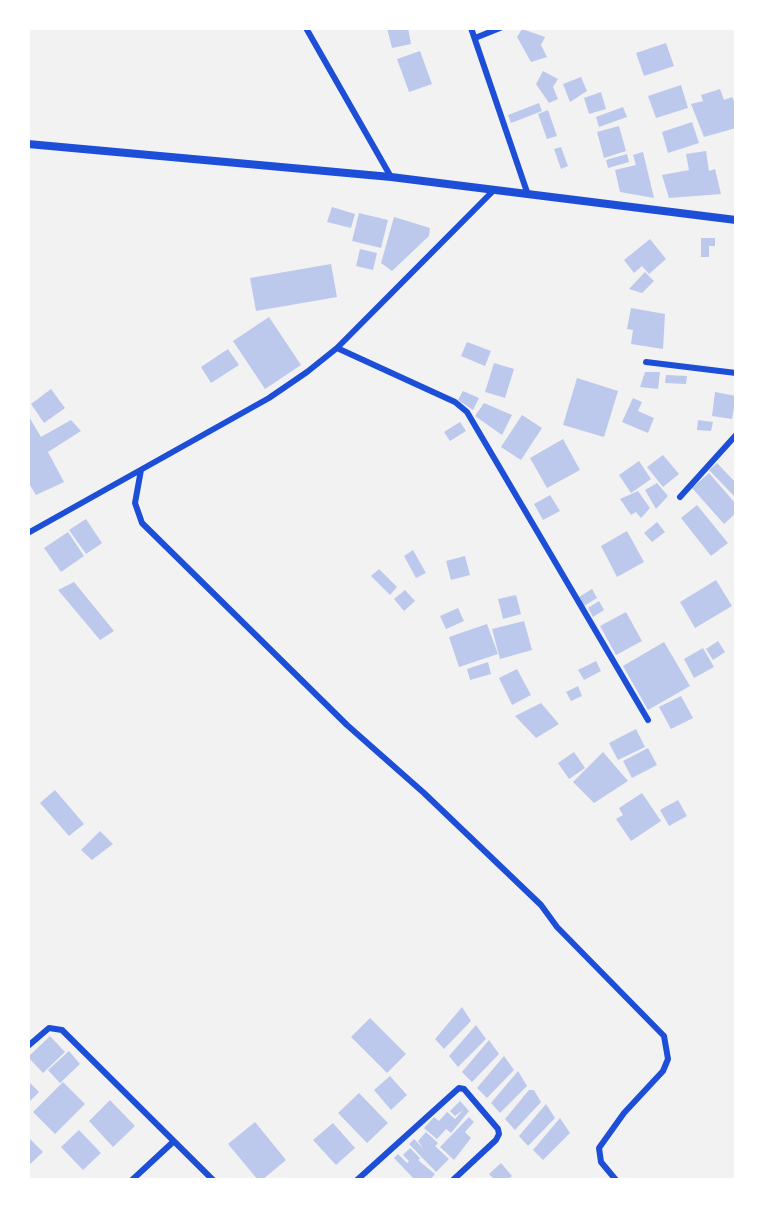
<!DOCTYPE html>
<html>
<head>
<meta charset="utf-8">
<style>
  body { margin:0 }
  #map { position:relative; width:764px; height:1208px; overflow:hidden; background:#f2f2f2; font-family:"Source Sans 3",sans-serif }
  canvas { display:block }
  .frame { position:absolute; inset:0; border:30px solid #fff; pointer-events:none }
</style>
</head>
<body>
<div id="map">
<canvas width="764" height="1208"></canvas>
<div class="frame"></div>
</div>
<script>
const ctx = document.querySelector('canvas').getContext('2d');
ctx.lineJoin = 'round';
function fillPath(path, color) {
  ctx.fillStyle = color;
  ctx.fill(path, 'evenodd');
}
function poly(rows) {
  const path = new Path2D();
  for (const r of rows) {
    path.moveTo(r[0], r[1]);
    for (let i = 2; i < r.length; i += 2) path.lineTo(r[i], r[i + 1]);
  }
  return path;
}
function trace(path, color, width, dash) {
  ctx.strokeStyle = color;
  ctx.lineWidth = width;
  ctx.lineCap = dash ? 'butt' : 'round';
  ctx.setLineDash(dash || []);
  ctx.stroke(path);
}
fillPath(poly([
  [387,28,408,28,411,44,392,48],
  [522,29,545,37,541,45,547,57,531,62,517,37],
  [666,43,674,66,644,76,636,53],
  [420,51,432,84,409,92,397,59],
  [543,71,558,79,553,87,558,99,549,103,536,84],
  [581,77,587,91,570,102,563,84],
  [681,85,688,108,656,118,648,96],
  [720,89,724,100,732,97,736,105,736,128,704,137,691,104,703,101,701,95],
  [601,92,606,109,589,114,584,98],
  [539,103,542,111,511,123,508,115],
  [623,107,627,117,599,127,596,117],
  [548,110,557,136,547,139,538,114],
  [692,122,699,143,668,153,662,132],
  [619,126,626,151,604,158,597,132],
  [561,147,568,166,561,169,554,149],
  [706,151,709,171,715,169,721,194,669,198,662,175,689,170,686,154],
  [643,152,654,198,620,192,615,170,636,165,633,155],
  [627,154,629,162,608,168,606,160],
  [332,207,355,214,351,228,327,222],
  [359,213,388,220,381,248,352,241],
  [394,217,430,228,429,236,392,271,381,263],
  [701,238,715,238,715,246,709,246,709,257,701,257],
  [650,239,666,259,649,274,642,266,634,273,624,260],
  [360,249,377,253,373,270,356,266],
  [331,264,337,297,256,311,250,278],
  [645,272,654,281,642,293,629,289],
  [631,308,665,314,663,349,631,344,633,330,627,329],
  [269,317,301,365,265,389,233,341],
  [467,342,491,351,485,366,461,356],
  [228,349,239,365,211,383,201,367],
  [494,363,514,369,505,398,485,392],
  [645,372,660,372,658,389,640,387],
  [666,375,687,376,686,384,665,383],
  [577,378,618,391,604,437,563,425],
  [51,389,65,408,44,423,31,404],
  [463,391,479,398,473,410,458,400],
  [715,392,736,396,732,419,712,416],
  [633,398,642,402,638,411,654,418,648,433,622,422],
  [484,403,512,415,502,435,475,416],
  [28,415,41,437,71,420,81,431,48,452,64,482,36,495,28,482],
  [522,415,542,428,521,460,501,447],
  [698,420,713,422,711,431,697,430],
  [460,422,466,431,450,441,444,432],
  [563,439,580,470,547,488,530,458],
  [663,455,679,474,663,487,647,467],
  [639,461,651,479,631,493,619,475],
  [717,463,736,483,736,498,709,470],
  [709,473,736,504,736,513,724,524,692,488],
  [657,483,668,496,656,509,645,490],
  [638,491,650,508,641,518,636,512,631,515,620,499],
  [550,495,560,511,543,520,534,504],
  [697,505,728,543,711,556,681,518],
  [86,519,102,543,86,554,69,530],
  [657,522,665,532,652,542,644,533],
  [627,531,644,562,617,577,601,546],
  [68,532,84,556,61,572,44,548],
  [413,550,426,573,416,578,404,556],
  [465,556,470,575,451,580,446,561],
  [379,569,397,587,390,595,371,576],
  [716,580,732,606,695,628,680,602],
  [74,582,114,631,100,640,58,590],
  [592,589,597,598,584,606,579,597],
  [405,590,415,601,404,611,394,599],
  [516,595,521,614,503,619,498,599],
  [599,601,604,610,593,617,588,608],
  [458,608,464,621,446,629,440,616],
  [626,612,642,641,616,655,600,626],
  [524,621,532,650,500,659,492,629],
  [487,624,498,654,459,667,449,637],
  [718,641,725,652,713,660,706,649],
  [664,642,690,686,648,710,623,666],
  [703,648,714,667,694,678,684,659],
  [596,661,601,671,584,680,578,670],
  [488,662,491,674,470,680,467,669],
  [517,669,531,695,512,705,499,678],
  [578,686,582,696,571,701,566,692],
  [681,696,693,718,671,729,659,707],
  [541,703,559,724,536,738,515,716],
  [636,729,645,747,618,760,609,743],
  [648,748,657,765,632,778,623,761],
  [574,752,585,768,569,779,558,763],
  [603,752,628,781,594,803,573,782],
  [55,790,84,824,69,836,40,803],
  [642,793,661,821,631,841,616,819,623,815,619,808],
  [678,800,687,816,669,826,660,810],
  [100,831,113,844,92,860,81,850],
  [462,1007,471,1021,444,1049,435,1039],
  [370,1018,406,1054,387,1073,351,1037],
  [476,1025,486,1039,458,1067,449,1056],
  [50,1036,65,1052,43,1073,28,1057],
  [489,1040,499,1054,472,1082,462,1072],
  [69,1051,80,1064,60,1083,48,1070],
  [504,1056,514,1070,487,1098,477,1088],
  [518,1071,527,1086,500,1113,491,1103],
  [390,1076,407,1095,391,1110,374,1090],
  [28,1081,39,1092,28,1103],
  [63,1082,85,1104,55,1134,33,1112],
  [529,1090,534,1090,541,1102,515,1130,505,1119],
  [359,1093,388,1123,367,1143,338,1113],
  [110,1100,135,1126,113,1147,89,1121],
  [460,1101,469,1111,451,1133,446,1129,437,1139,424,1128,434,1117,439,1121,447,1112,455,1119,463,1110,455,1116,450,1111],
  [546,1104,555,1118,528,1146,519,1136],
  [469,1117,474,1122,465,1132,471,1138,454,1160,440,1147],
  [560,1118,570,1133,543,1160,533,1150],
  [255,1122,286,1160,262,1180,258,1180,228,1144],
  [333,1123,355,1148,336,1165,313,1140],
  [79,1130,101,1153,83,1170,61,1147],
  [426,1132,438,1143,435,1146,449,1159,436,1172,409,1144,414,1139,423,1148,418,1141],
  [28,1137,43,1152,28,1166],
  [410,1148,420,1158,418,1160,435,1174,430,1180,415,1180,394,1158,398,1154,407,1163,414,1156,409,1161,403,1155],
  [501,1163,512,1176,507,1180,495,1180,489,1174]
]), '#bdc9ec');
trace(poly([
  [306,28,391,177],
  [471,28,527,192],
  [475,38,500,28],
  [337,348,455,402,467,412,648,720],
  [646,362,736,373],
  [141,470,135,503,142,523,347,725,424,793,541,905,557,927,664,1036,668,1059,663,1071,624,1113,599,1148,601,1162,616,1180],
  [680,497,736,435],
  [28,533,269,398,307,372,337,348,494,190],
  [28,1046,49,1028,62,1030,213,1180],
  [132,1180,173,1142],
  [357,1180,459,1088,464,1089,498,1129,499,1134,496,1140,453,1180]
]), '#1d4ed8', 6);
trace(poly([
  [28,144,391,177,736,220]
]), '#1d4ed8', 8);
</script>
</body>
</html>
